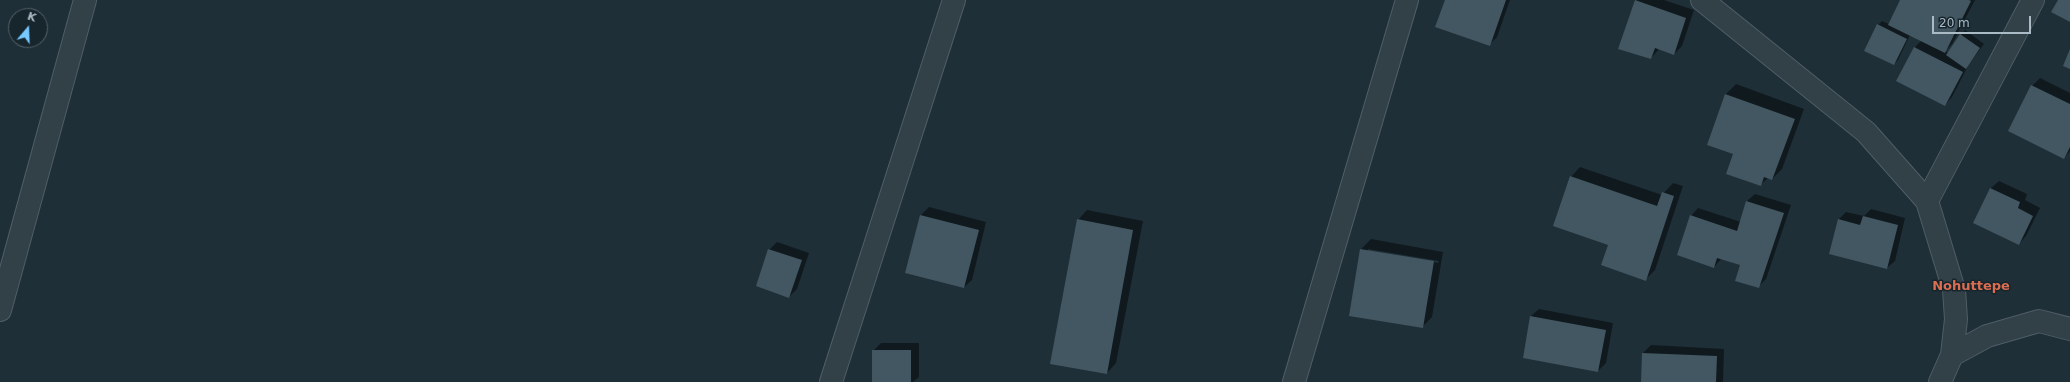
<!DOCTYPE html>
<html>
<head>
<meta charset="utf-8">
<style>
  body { margin:0 }
  #map { position:relative; width:2070px; height:382px; overflow:hidden; background:#1e2f38; font-family:"DejaVu Sans",sans-serif }
  canvas { display:block }
  .north { position:absolute; left:8px; top:8px; width:40px; height:40px; box-sizing:border-box; background:#17252d; border:1px solid #52616a; border-radius:50%; rotate:19deg; font-size:11px; font-weight:700; line-height:16px; text-align:center; color:#abbbc6 }
  .north::after { content:''; display:block; margin:auto; width:14px; height:18px; background:#77c9ff; clip-path:polygon(50% 0,100% 100%,50% 72%,0 100%) }
  .scale { position:absolute; left:1932px; top:16px; width:99px; height:18px; box-sizing:border-box; border:2px solid #abbbc6; border-top:0; padding-left:5px; font-size:12px; line-height:14px; white-space:nowrap; color:#abbbc6; -webkit-text-stroke:3px #17252d; paint-order:stroke }
</style>
</head>
<body>
<div id="map">
<canvas width="2070" height="382"></canvas>
<div class="north">K</div>
<div class="scale">20 m</div>
</div>
<script>
const ctx = document.querySelector('canvas').getContext('2d');
ctx.lineJoin = 'round';
function fillPath(path, color) {
  ctx.fillStyle = color;
  ctx.fill(path, 'evenodd');
}
function poly(rows) {
  const path = new Path2D();
  for (const r of rows) {
    path.moveTo(r[0], r[1]);
    for (let i = 2; i < r.length; i += 2) path.lineTo(r[i], r[i + 1]);
  }
  return path;
}
function trace(path, color, width, dash) {
  ctx.strokeStyle = color;
  ctx.lineWidth = width;
  ctx.lineCap = dash ? 'butt' : 'round';
  ctx.setLineDash(dash || []);
  ctx.stroke(path);
}
function drawText(font, color, halo, rows, align = 'center') {
  ctx.font = font + ' "DejaVu Sans",sans-serif';
  ctx.lineWidth = 3;
  ctx.setLineDash([]);
  ctx.textBaseline = 'middle';
  ctx.strokeStyle = halo;
  ctx.fillStyle = color;
  for (const [text, x, y, turn = 0] of rows) {
    ctx.save();
    ctx.translate(x, y);
    ctx.rotate((+turn || 0) * Math.PI / 180);
    ctx.textAlign = isNaN(turn) ? turn : align;
    if (halo) ctx.strokeText(text, 0, 0);
    ctx.fillText(text, 0, 0);
    ctx.restore();
  }
}
fillPath(poly([
  [1446,0,1510,0,1497,37,1489,45],
  [1636,0,1664,0,1694,10,1682,46,1674,54,1659,49,1651,58],
  [1901,0,1975,0,1952,44,1945,51,1948,53,1965,30,1984,44,1969,64,1952,97,1945,105,1915,47,1921,41,1910,35,1898,60,1894,64,1878,25,1882,21,1889,24],
  [2040,78,2070,93,2070,151,2064,158,2010,130,2032,86],
  [1736,84,1804,109,1782,169,1772,179,1768,178,1760,185,1734,154,1708,145,1726,94],
  [1580,167,1662,195,1673,183,1683,186,1655,270,1645,280,1609,244,1571,177],
  [1999,181,2027,194,2025,200,2040,208,2026,236,2019,244,1974,222,1991,188],
  [1755,194,1791,205,1766,279,1758,287,1742,265,1722,258,1714,267,1691,216,1698,208,1741,222,1747,201],
  [929,207,986,222,972,280,964,287,906,272,921,215],
  [1871,209,1905,218,1895,261,1887,268,1838,220,1846,212,1864,216],
  [1087,210,1143,221,1116,363,1107,373,1078,220],
  [1371,239,1443,252,1432,317,1422,327,1350,315,1361,249],
  [1368,249,1439,261,1438,263,1368,251],
  [777,242,809,253,797,289,789,297,769,250],
  [1539,309,1613,323,1606,363,1598,371,1531,316],
  [881,343,919,343,919,377,913,382,873,382,873,351],
  [1651,345,1724,349,1723,382,1642,382,1643,353]
]), '#0007');
fillPath(poly([
  [1445,0,1506,0,1490,46,1435,27],
  [1635,0,1686,18,1674,55,1655,48,1651,59,1618,49],
  [1900,0,1969,0,1971,1,1945,53,1888,25],
  [2058,0,2070,0,2070,22,2051,12],
  [1877,24,1907,39,1894,65,1864,51],
  [1960,34,1980,48,1966,69,1946,55],
  [1914,47,1963,72,1945,106,1896,81],
  [2070,49,2070,69,2063,66],
  [2031,85,2070,104,2070,147,2064,159,2008,131],
  [1725,94,1795,119,1772,180,1764,177,1761,186,1726,174,1733,154,1707,145],
  [1570,176,1657,206,1662,192,1674,196,1646,281,1601,265,1608,245,1553,226],
  [1990,188,2020,202,2018,208,2033,216,2019,245,1973,223],
  [1746,201,1784,213,1759,288,1735,281,1740,265,1717,258,1714,268,1677,255,1690,215,1737,231],
  [920,215,979,230,964,288,905,273],
  [1863,216,1898,225,1887,269,1829,254,1838,219,1860,225],
  [1077,219,1133,230,1107,374,1050,364],
  [768,249,802,260,789,298,756,286],
  [1360,249,1434,261,1423,328,1349,316],
  [1530,316,1606,330,1598,372,1523,358],
  [872,350,911,350,911,382,872,382],
  [1642,353,1717,356,1716,382,1641,382]
]), '#435762');
const street = poly([
  [1702,0,1866,132,1927,201,1954,290,1956,319,1952,355,1940,382],
  [1927,201,2033,0],
  [0,310,85,0],
  [1952,355,1987,336,2039,321,2070,329],
  [831,382,954,0],
  [1294,382,1407,0]
]);
trace(street, '#4f5e67', 24);
trace(street, '#324048', 22);
drawText('bold 13px', '#db6e51', '#17252d', [
  ["Nohuttepe",1971,287]
]);
</script>
</body>
</html>
